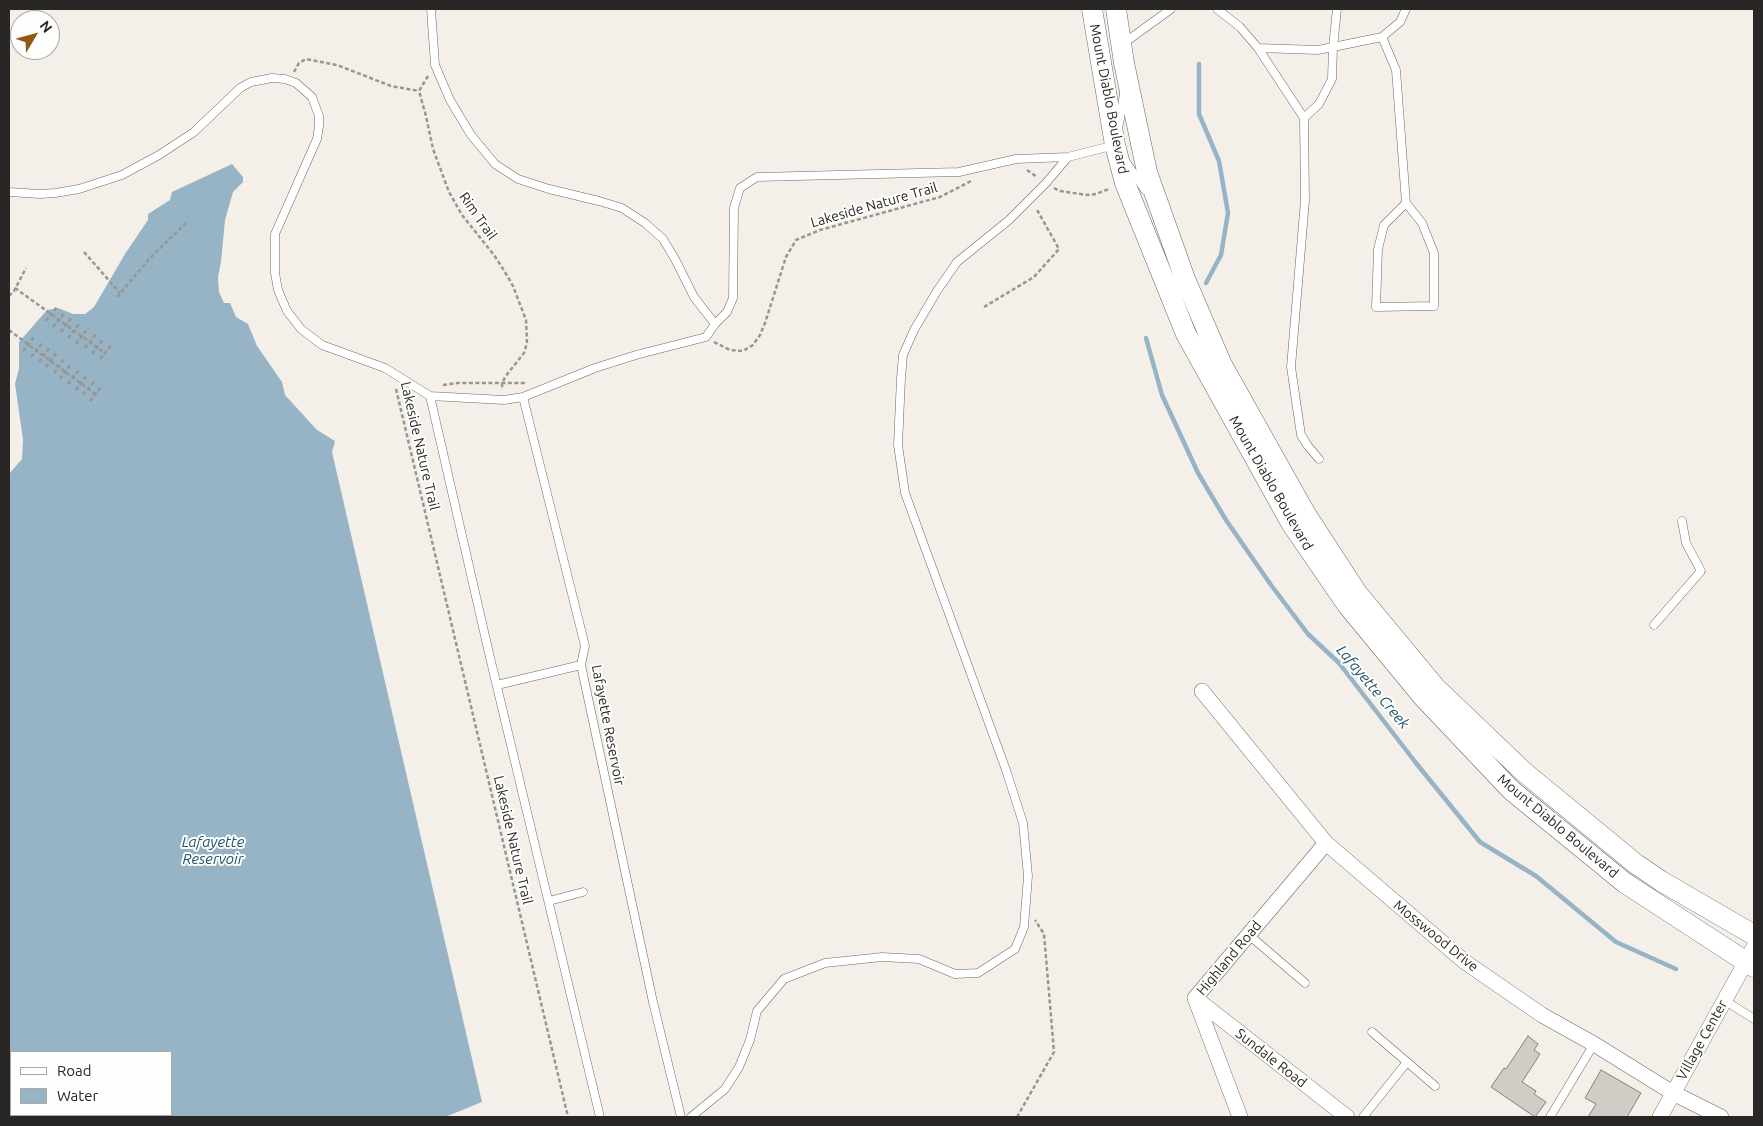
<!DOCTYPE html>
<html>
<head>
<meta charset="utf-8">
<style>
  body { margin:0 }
  #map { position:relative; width:1763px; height:1126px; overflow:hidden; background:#f4f0e9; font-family:Ubuntu,sans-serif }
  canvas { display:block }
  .frame { position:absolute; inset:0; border:10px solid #282725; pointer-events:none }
  .legend { position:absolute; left:10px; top:1051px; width:162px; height:65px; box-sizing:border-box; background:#fefefc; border:1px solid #a8a8a6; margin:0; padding:6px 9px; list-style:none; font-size:15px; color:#282725 }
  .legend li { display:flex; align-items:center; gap:10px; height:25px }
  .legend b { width:25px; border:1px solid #a8a8a6 }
  .north { position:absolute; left:10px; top:10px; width:50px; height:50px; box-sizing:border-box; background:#fefefc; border:1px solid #a8a8a6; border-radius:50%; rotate:53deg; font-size:14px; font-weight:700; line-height:20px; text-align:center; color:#282725 }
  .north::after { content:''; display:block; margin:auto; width:18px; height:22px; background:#905910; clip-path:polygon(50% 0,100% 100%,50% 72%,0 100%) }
</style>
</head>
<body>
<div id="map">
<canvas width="1763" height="1126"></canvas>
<div class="frame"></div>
<ul class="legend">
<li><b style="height:6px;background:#fff"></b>Road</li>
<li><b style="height:14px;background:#96b4c6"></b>Water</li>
</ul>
<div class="north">N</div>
</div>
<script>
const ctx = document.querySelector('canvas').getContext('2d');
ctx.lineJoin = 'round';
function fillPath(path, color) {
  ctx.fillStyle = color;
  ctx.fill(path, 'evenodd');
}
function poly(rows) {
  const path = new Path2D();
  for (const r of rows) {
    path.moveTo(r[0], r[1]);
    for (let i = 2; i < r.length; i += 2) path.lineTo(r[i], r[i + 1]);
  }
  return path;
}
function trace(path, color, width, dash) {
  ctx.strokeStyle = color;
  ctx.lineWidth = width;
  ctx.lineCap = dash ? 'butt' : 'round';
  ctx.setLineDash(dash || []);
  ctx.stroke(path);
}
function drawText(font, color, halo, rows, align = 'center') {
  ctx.font = font + ' Ubuntu,sans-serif';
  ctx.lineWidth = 4;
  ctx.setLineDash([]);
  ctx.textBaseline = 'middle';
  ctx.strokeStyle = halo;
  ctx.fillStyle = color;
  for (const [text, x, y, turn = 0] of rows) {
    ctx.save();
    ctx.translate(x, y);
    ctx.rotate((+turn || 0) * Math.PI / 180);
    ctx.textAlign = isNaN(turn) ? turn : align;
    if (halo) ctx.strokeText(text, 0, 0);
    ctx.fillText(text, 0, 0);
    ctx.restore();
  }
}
fillPath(poly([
  [232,164,243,177,243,182,233,192,225,220,221,262,218,277,219,292,224,303,230,303,236,317,248,324,257,346,282,382,285,395,317,430,335,441,332,452,482,1102,445,1117,9,1117,9,474,22,459,23,440,15,384,19,368,19,342,47,310,58,308,73,314,85,314,94,307,125,254,148,220,148,214,170,200,172,192],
  [11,1052,171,1052,171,1115,11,1115]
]), '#96b4c6');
trace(poly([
  [1199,64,1199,114,1219,161,1228,213,1221,255,1206,283],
  [1146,338,1162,395,1198,473,1226,520,1271,585,1308,634,1339,663,1416,763,1480,842,1536,876,1616,942,1676,969]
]), '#96b4c6', 4.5);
const building = poly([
  [1528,1036,1538,1044,1534,1050,1540,1054,1522,1082,1536,1091,1534,1094,1546,1102,1535,1117,1491,1087,1504,1068,1506,1069,1528,1036],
  [1601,1070,1641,1093,1627,1117,1588,1117,1596,1104,1585,1098,1601,1070]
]);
fillPath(building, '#d2ccc6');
trace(building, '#857f7a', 1);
const service = poly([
  [431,9,435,65,450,100,471,135,495,164,518,179,549,189,599,201,622,208,645,223,663,239,675,259,694,297,715,324],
  [1217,9,1240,27,1258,48,1318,50,1333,47,1337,9],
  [1382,37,1396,70,1406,203,1422,223,1434,253,1434,306,1376,307,1378,249,1384,225,1406,203],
  [1124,43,1171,9],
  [1258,48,1304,118,1305,200,1291,367,1301,435,1308,446,1319,459],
  [1304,118,1319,104,1332,79,1333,47,1382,37,1400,22,1406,9],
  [1119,124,1124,94],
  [1126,162,1145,190],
  [9,192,40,194,55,193,79,189,122,175,159,155,194,132,240,88,251,82,272,78,285,79,296,83,312,97,319,116,319,126,317,139,275,234,275,273,278,290,287,311,301,329,322,345,385,368,430,396,504,400,523,397,595,368,636,355,706,337,715,324,727,312,733,298,734,208,740,188,757,177,959,172,1016,159,1068,157,1115,145],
  [430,396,488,649,600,1117],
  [523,397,585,646,581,665,653,1002,681,1117],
  [1654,625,1701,571,1686,543,1682,521],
  [497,685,581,665],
  [549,901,583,892],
  [1249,935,1305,983],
  [1724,1000,1754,1019],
  [1372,1032,1435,1086],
  [691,1117,725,1089,739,1067,750,1040,757,1011,784,979,825,963,882,957,919,959,955,974,978,973,1015,949,1024,927,1028,876,1023,823,1006,770,905,493,898,445,901,378,903,355,914,330,937,291,957,262,1009,220,1046,183,1068,157],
  [1363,1117,1407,1062],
  [1550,1117,1594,1044]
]);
const minor = poly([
  [1202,691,1326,843,1465,962,1542,1015,1594,1044,1673,1093,1721,1117],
  [1195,998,1347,1117],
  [1240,1117,1195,998,1326,843],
  [1660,1117,1754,947]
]);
const secondary = poly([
  [1092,9,1115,145,1125,183,1186,334,1291,523,1348,606,1423,697,1511,790,1625,883,1754,967],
  [1116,9,1124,63,1147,172,1185,279,1222,365,1305,513,1357,593,1435,687,1524,772,1636,864,1661,881,1754,935]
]);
trace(service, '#6b6862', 9);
trace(minor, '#6b6862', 16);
trace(secondary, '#6b6862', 21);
trace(poly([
  [294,72,299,63,306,59,337,65,391,86,419,91],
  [428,76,419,91,426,116,433,149,449,192,462,215,494,255,505,272,513,286,526,320,527,343,524,353,505,377,502,384,502,390],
  [1027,170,1037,177],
  [1054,188,1060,191,1087,195,1096,194,1109,189],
  [84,252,120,293],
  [15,288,105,353],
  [9,296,14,291,26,268],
  [117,297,152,256,188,221],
  [984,307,1034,277,1059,249,1036,208],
  [46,321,57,307],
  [53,327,65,312],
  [9,330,95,394],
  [61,332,72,317],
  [68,338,80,323],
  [714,342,730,350,743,351,753,345,760,335,765,323,786,257,796,240,820,230,940,197,971,181],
  [76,344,88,328],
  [85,348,96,334],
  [23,351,34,337],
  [92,354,103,339],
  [31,357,42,343],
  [100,359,111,345],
  [39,362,49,348],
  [46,367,56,353],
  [54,373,64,359],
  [60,379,71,364],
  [68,384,79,370],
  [443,385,457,383,525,383],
  [396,389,568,1117],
  [76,390,86,376],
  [83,395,94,382],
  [90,401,101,387],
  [1017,1117,1054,1052,1044,934,1035,920]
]), '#999691', 2.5, [4, 2.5]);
trace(service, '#fff', 8);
trace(minor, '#fff', 15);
trace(secondary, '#fff', 20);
drawText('14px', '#282725', '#fefefc', [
  ["Mount Diablo Boulevard",1109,99,79],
  ["Lakeside Nature Trail",874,205,-16],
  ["Rim Trail",478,216,55],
  ["Lakeside Nature Trail",420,446,77],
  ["Mount Diablo Boulevard",1271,483,60],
  ["Lafayette Reservoir",608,725,79],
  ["Mount Diablo Boulevard",1558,826,40],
  ["Lakeside Nature Trail",513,840,77],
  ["Mosswood Drive",1436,936,39],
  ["Highland Road",1229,958,-50],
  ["Village Center",1702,1040,-61],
  ["Sundale Road",1271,1058,38]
]);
drawText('italic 15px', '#1c536e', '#fefefc', [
  ["Lafayette Creek",1373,687,50],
  ["Lafayette",213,842],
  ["Reservoir",213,859]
]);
</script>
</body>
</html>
